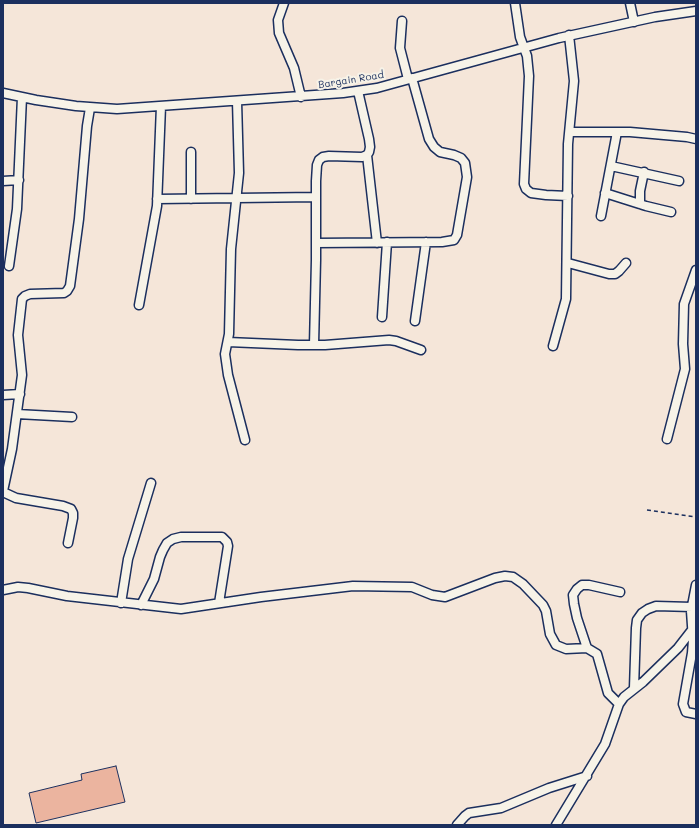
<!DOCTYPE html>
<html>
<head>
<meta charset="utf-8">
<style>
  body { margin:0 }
  #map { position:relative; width:699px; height:828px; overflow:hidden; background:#f5e6d9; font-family:Mali,sans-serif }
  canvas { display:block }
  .frame { position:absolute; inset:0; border:4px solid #1b2f5e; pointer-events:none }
</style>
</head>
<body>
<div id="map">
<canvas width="699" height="828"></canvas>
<div class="frame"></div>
</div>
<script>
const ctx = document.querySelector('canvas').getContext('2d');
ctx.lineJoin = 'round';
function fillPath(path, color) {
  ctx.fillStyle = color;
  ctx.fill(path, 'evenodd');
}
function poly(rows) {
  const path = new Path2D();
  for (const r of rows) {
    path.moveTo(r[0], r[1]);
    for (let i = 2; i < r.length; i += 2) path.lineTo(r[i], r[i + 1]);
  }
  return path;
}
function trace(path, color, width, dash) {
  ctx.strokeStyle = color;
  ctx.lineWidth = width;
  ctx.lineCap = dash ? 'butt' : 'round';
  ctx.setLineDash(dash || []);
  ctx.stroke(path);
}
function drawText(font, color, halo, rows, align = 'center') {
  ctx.font = font + ' Mali,sans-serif';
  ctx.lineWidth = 4;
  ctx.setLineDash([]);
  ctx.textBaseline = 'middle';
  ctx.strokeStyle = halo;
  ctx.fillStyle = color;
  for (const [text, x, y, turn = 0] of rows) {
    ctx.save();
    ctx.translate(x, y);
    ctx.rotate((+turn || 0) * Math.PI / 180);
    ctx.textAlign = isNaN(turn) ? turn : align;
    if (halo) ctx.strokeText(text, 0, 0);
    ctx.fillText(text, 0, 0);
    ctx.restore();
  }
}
const building = poly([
  [116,766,125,802,36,823,29,793,82,780,81,774,116,766]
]);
fillPath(building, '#ebb49f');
trace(building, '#1b2f5e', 1);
const minor = poly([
  [284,3,278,20,279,33,294,68,301,97],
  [515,3,520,37,527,56,529,76,524,184,526,189,531,193,546,195,568,196],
  [630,3,634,22],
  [402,21,400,48,408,79],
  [3,93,36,100,76,106,117,109,343,93,377,88,559,38,655,17,696,11],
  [237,101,239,173,231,249,229,334,225,354,228,375,245,440],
  [570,132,630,132,687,137,696,139],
  [367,155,377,243],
  [611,166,679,181],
  [3,181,19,180],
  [605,193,646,206,671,212],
  [157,199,316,197],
  [191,199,191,152],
  [640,204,640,191,644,172],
  [601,216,617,132],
  [316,243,442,242,454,240,457,235,467,177,465,163,461,158,454,155,440,152,434,147,429,139,412,78],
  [568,263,609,274,615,274,619,271,626,263],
  [9,266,17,209,22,97],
  [139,305,157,206,161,106],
  [382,317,387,242],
  [415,321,426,242],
  [228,342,298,345,325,345,389,340,396,341,421,350],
  [314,345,316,260,316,181,317,165,319,160,323,157,329,156,362,157,367,155,369,152,370,147,369,139,358,91],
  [553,346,566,299,568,144,574,81,569,35],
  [3,395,20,394],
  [17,414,72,417],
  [667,439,685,369,683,344,684,304,696,270],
  [3,491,12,449,22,375,18,335,22,299,25,296,30,294,64,293,67,291,70,286,79,219,87,126,90,108],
  [3,492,16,498,63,506,71,509,73,513,73,518,68,543],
  [696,585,691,611,693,640,692,653,683,704,686,712,696,714],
  [3,590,18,587,28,588,67,596,181,609,261,597,353,586,412,587,432,595,445,597,495,578,505,576,513,577,523,584,543,605,546,611,550,634,556,645,566,649,587,648,597,654,608,693,619,704],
  [121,603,128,559,151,483],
  [141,605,154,579,160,557,163,550,167,543,173,539,181,537,222,537,227,542,228,546,219,603],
  [587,648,577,618,574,604,573,595,577,589,582,585,589,585,620,592],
  [634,688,636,628,637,620,642,613,648,609,656,606,692,607],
  [457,825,465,816,469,813,501,808,549,788,587,776],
  [556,825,605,744,619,704,624,697,643,682,678,648,692,630,696,627]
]);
trace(minor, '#1b2f5e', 11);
trace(poly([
  [647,510,696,517]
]), '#1b2f5e', 1.5, [4, 3]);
trace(minor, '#f7f3e8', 8);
drawText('10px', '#1b2f5e', '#f7f3e8', [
  ["Bargain Road",351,80,-9]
]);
</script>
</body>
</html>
